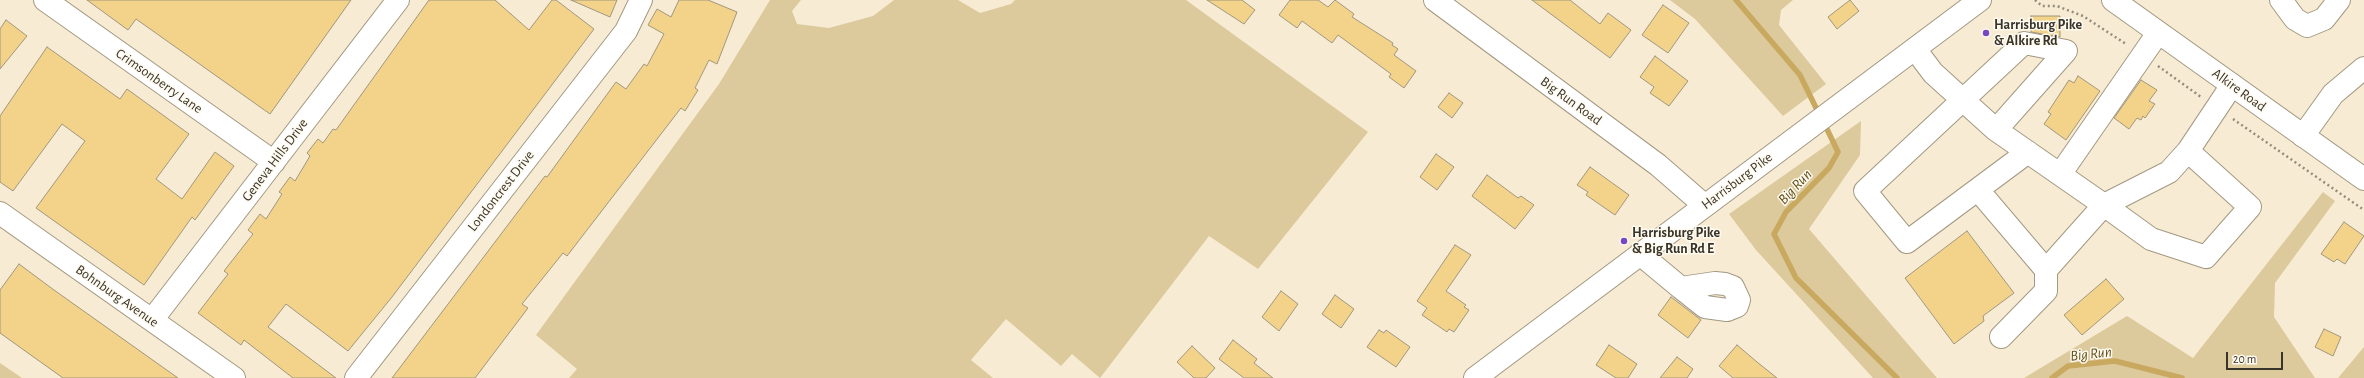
<!DOCTYPE html>
<html>
<head>
<meta charset="utf-8">
<style>
  body { margin:0 }
  #map { position:relative; width:2364px; height:378px; overflow:hidden; background:#f7ecd3; font-family:"Alegreya Sans",sans-serif }
  canvas { display:block }
  .scale { position:absolute; left:2226px; top:352px; width:57px; height:18px; box-sizing:border-box; border:2px solid #38342a; border-top:0; padding-left:5px; font-size:12px; line-height:14px; white-space:nowrap; color:#38342a; -webkit-text-stroke:3px #fefaf0; paint-order:stroke }
</style>
</head>
<body>
<div id="map">
<canvas width="2364" height="378"></canvas>
<div class="scale">20 m</div>
</div>
<script>
const ctx = document.querySelector('canvas').getContext('2d');
ctx.lineJoin = 'round';
function fillPath(path, color) {
  ctx.fillStyle = color;
  ctx.fill(path, 'evenodd');
}
function poly(rows) {
  const path = new Path2D();
  for (const r of rows) {
    path.moveTo(r[0], r[1]);
    for (let i = 2; i < r.length; i += 2) path.lineTo(r[i], r[i + 1]);
  }
  return path;
}
function trace(path, color, width, dash) {
  ctx.strokeStyle = color;
  ctx.lineWidth = width;
  ctx.lineCap = dash ? 'butt' : 'round';
  ctx.setLineDash(dash || []);
  ctx.stroke(path);
}
function drawText(font, color, halo, rows, align = 'center') {
  ctx.font = font + ' "Alegreya Sans",sans-serif';
  ctx.lineWidth = 3;
  ctx.setLineDash([]);
  ctx.textBaseline = 'middle';
  ctx.strokeStyle = halo;
  ctx.fillStyle = color;
  for (const [text, x, y, turn = 0] of rows) {
    ctx.save();
    ctx.translate(x, y);
    ctx.rotate((+turn || 0) * Math.PI / 180);
    ctx.textAlign = isNaN(turn) ? turn : align;
    if (halo) ctx.strokeText(text, 0, 0);
    ctx.fillText(text, 0, 0);
    ctx.restore();
  }
}
fillPath(poly([
  [770,0,801,0,792,11,797,24,829,28,873,16,894,0,958,0,980,13,1011,4,1015,0,1186,0,1368,132,1258,269,1209,236,1100,378,1072,354,1061,366,1006,319,971,360,993,378,569,378,577,369,536,335,719,84],
  [1670,0,1793,0,1781,10,1779,25,1826,84,1783,116,1695,19],
  [1861,121,1860,155,1809,229,1937,378,1873,378,1756,250,1729,214],
  [2323,192,2335,201,2275,283,2274,317,2315,378,2024,378,2127,316,2193,358],
  [2364,347,2364,378,2338,378],
  [0,362,0,363,22,378,0,378]
]), '#dcc99c');
trace(poly([
  [1736,0,1800,75,1819,114],
  [1824,123,1838,152,1829,168,1786,212,1774,234,1796,278,1897,378],
  [2052,378,2068,366,2115,361,2182,378]
]), '#c8a95f', 5.5);
const building = poly([
  [87,0,351,0,270,114,136,19,128,30,87,0],
  [429,0,495,0,529,30,552,0,556,0,594,29,392,297,348,351,286,304,268,327,336,378,293,378,244,340,241,345,198,313,228,274,224,271,253,234,248,230,260,214,266,219,282,194,279,192,290,177,295,181,310,156,307,153,318,139,323,143,333,129,336,130,429,0],
  [571,0,617,0,610,17,571,0],
  [679,0,708,0,737,12,717,64,709,60,695,88,698,90,685,111,681,108,567,256,563,253,522,304,528,308,475,378,392,378,545,176,547,177,616,82,626,89,644,64,647,66,664,34,648,25,657,9,671,17,679,0],
  [1207,0,1242,0,1255,10,1244,24,1207,0],
  [1290,0,1318,0,1328,7,1335,0,1354,14,1352,17,1393,43,1392,45,1398,49,1394,55,1416,71,1404,88,1389,77,1391,74,1338,35,1332,43,1302,21,1297,28,1279,15,1290,0],
  [1532,0,1570,0,1600,24,1608,13,1631,30,1610,58,1532,0],
  [1850,0,1859,11,1837,29,1828,17,1850,0],
  [1663,5,1689,23,1668,53,1642,35,1663,5],
  [2031,16,2060,16,2060,37,2031,32,2031,16],
  [6,20,27,36,0,69,0,29,6,20],
  [47,47,120,99,127,89,189,134,156,179,182,199,215,152,234,166,195,220,192,217,144,285,36,208,85,141,62,124,13,191,0,182,0,116,47,47],
  [1655,56,1688,81,1669,106,1650,93,1654,87,1640,77,1655,56],
  [2078,76,2100,91,2066,140,2044,124,2051,114,2048,112,2069,80,2074,83,2078,76],
  [2141,80,2157,90,2149,101,2155,104,2145,118,2143,116,2141,120,2137,118,2129,129,2114,118,2141,80],
  [1449,93,1463,103,1452,118,1438,107,1449,93],
  [1436,154,1454,167,1437,190,1420,177,1436,154],
  [1590,167,1629,195,1615,215,1586,195,1588,192,1577,185,1590,167],
  [1487,175,1518,198,1521,196,1534,205,1515,229,1472,196,1487,175],
  [2344,222,2364,236,2345,264,2337,259,2334,262,2321,254,2344,222],
  [1967,231,2014,293,1983,316,1984,321,1954,344,1905,278,1967,231],
  [1455,245,1471,255,1446,291,1466,305,1464,307,1469,310,1454,332,1449,329,1447,332,1422,315,1427,308,1417,301,1455,245],
  [19,264,54,290,178,378,63,378,0,333,0,290,19,264],
  [2106,279,2124,299,2082,335,2064,315,2106,279],
  [1281,291,1298,304,1279,331,1262,317,1281,291],
  [1335,295,1354,309,1341,328,1322,314,1335,295],
  [1671,297,1701,320,1688,338,1658,315,1671,297],
  [2324,329,2341,337,2333,356,2315,347,2324,329],
  [1379,330,1384,333,1386,330,1410,347,1396,367,1367,347,1379,330],
  [1233,340,1257,359,1254,363,1273,378,1244,378,1219,359,1233,340],
  [1609,345,1637,364,1628,378,1616,378,1596,365,1609,345],
  [1737,345,1757,362,1777,378,1733,378,1719,366,1737,345],
  [1192,346,1215,368,1206,378,1194,378,1177,362,1192,346],
  [1677,357,1693,369,1687,378,1660,378,1677,357]
]);
fillPath(building, '#f3d389');
trace(building, '#a0967f', 1);
const minor = poly([
  [45,0,274,162],
  [1435,0,1658,165,1704,205],
  [2281,0,2295,19,2307,26,2324,19,2339,0],
  [1915,49,1933,73,1996,130,2104,205,2169,172,2188,151,2232,85],
  [1996,130,2066,51,2024,43,1865,191,1907,242,2028,152],
  [2303,136,2333,94,2364,68],
  [2061,173,2158,33],
  [1978,190,2046,270,2104,205,2151,239,2206,257,2250,207,2188,151],
  [0,213,234,378],
  [1640,254,1681,288,1705,307,1727,310,1737,306,1739,300,1733,287,1725,284,1715,283,1681,288],
  [152,320,398,0],
  [2001,337,2046,291,2046,270],
  [356,378,626,31,641,0]
]);
const major = poly([
  [2113,0,2364,179],
  [1475,378,1980,0]
]);
trace(minor, '#a39982', 24);
trace(major, '#a39982', 24);
trace(poly([
  [2035,0,2042,6,2057,6,2083,16,2126,44],
  [2158,66,2201,97],
  [2233,119,2364,210]
]), '#938c7b', 2.5, [2, 3]);
trace(minor, '#fff', 22);
trace(major, '#fff', 22);
for (const [x, y, r, color] of [
  [1986,33,4,"#7647bf"],
  [1624,241,4,"#7647bf"]
]) {
  const dot = new Path2D();
  dot.arc(x, y, r, 0, 2 * Math.PI);
  ctx.fillStyle = color;
  ctx.fill(dot);
  trace(dot, '#fefaf0', 1.5);
}
drawText('bold 14px', '#38342a', '#fefaf0', [
  ["Harrisburg Pike",1994,25],
  ["& Alkire Rd",1994,41],
  ["Harrisburg Pike",1632,233],
  ["& Big Run Rd E",1632,249]
], 'left');
drawText('14px', '#38342a', '#fefaf0', [
  ["Crimsonberry Lane",159,81,35],
  ["Alkire Road",2239,90,36],
  ["Big Run Road",1571,101,36],
  ["Geneva Hills Drive",275,160,-53],
  ["Harrisburg Pike",1737,181,-37],
  ["Londoncrest Drive",501,191,-52],
  ["Bohnburg Avenue",117,296,35]
]);
drawText('italic 15px', '#624d14', '#fefaf0', [
  ["Big Run",1795,187,-47],
  ["Big Run",2091,354,-6]
]);
</script>
</body>
</html>
